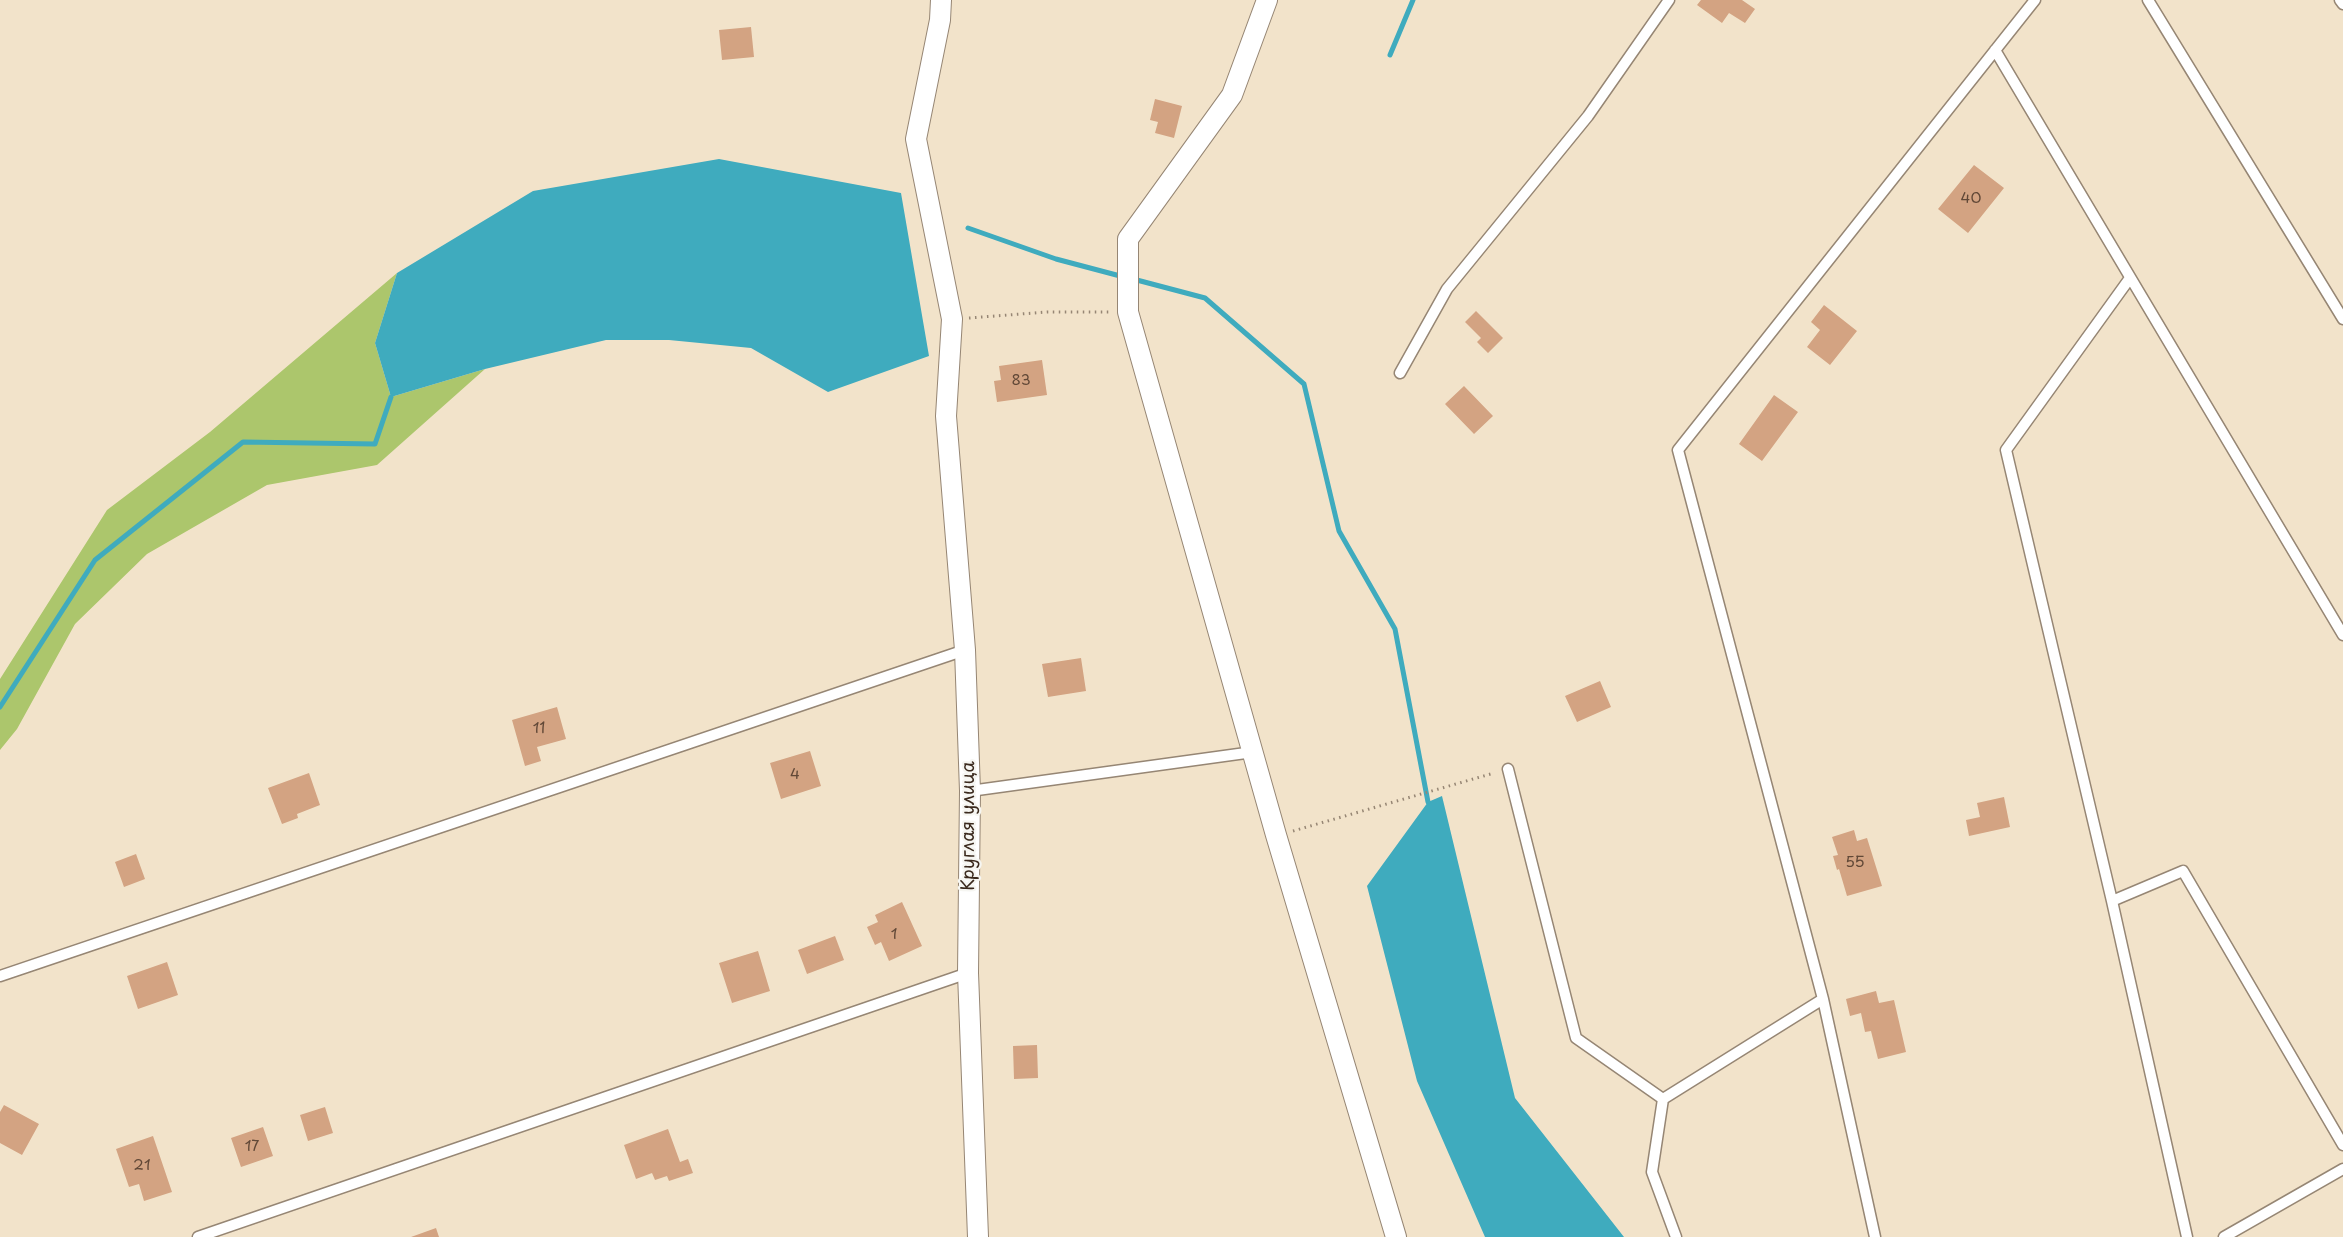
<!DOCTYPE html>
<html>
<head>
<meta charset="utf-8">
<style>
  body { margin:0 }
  canvas { display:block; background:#f2e3ca }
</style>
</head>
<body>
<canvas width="2343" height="1237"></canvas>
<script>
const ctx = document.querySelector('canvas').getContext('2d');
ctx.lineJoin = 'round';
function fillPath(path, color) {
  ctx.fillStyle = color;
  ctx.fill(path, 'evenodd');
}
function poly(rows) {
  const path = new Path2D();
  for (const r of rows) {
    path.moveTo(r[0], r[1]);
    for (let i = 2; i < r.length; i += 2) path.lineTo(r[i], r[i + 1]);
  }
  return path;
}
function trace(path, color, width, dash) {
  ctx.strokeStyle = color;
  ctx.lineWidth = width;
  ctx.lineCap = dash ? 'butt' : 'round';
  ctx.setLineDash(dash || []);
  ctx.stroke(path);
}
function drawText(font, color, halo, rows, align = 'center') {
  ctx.font = font + ' "Playpen Sans",sans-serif';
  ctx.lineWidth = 4.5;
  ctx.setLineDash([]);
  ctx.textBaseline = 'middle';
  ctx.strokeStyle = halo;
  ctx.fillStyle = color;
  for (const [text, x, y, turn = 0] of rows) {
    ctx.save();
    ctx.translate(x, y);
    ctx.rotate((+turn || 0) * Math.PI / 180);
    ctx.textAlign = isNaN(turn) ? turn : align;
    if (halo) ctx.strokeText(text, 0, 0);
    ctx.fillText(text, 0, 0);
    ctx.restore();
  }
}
fillPath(poly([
  [397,273,375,343,391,397,485,369,377,465,267,485,147,554,75,624,17,729,0,750,0,679,107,510,210,432]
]), '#acc66c');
fillPath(poly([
  [719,159,901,193,929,356,828,392,751,348,669,340,606,340,485,369,391,397,375,343,397,273,533,191],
  [1442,796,1515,1098,1624,1237,1485,1237,1417,1081,1367,886,1428,802]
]), '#3fabbe');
trace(poly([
  [1390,55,1413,0],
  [968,228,1056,259,1124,277],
  [1133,279,1205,298,1304,384,1339,531,1395,629,1428,802],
  [0,707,95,560,243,442,375,444,391,397]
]), '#3fabbe', 5);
fillPath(poly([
  [1701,0,1742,0,1755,9,1745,23,1729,13,1722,23,1697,5],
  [751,27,754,57,722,60,719,30],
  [1155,99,1182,106,1174,138,1155,133,1158,122,1150,120],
  [1974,165,2004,188,1968,233,1938,209],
  [1824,305,1857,331,1830,365,1807,347,1820,330,1811,322],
  [1476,311,1503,338,1488,353,1477,342,1481,338,1465,322],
  [1042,360,1047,395,997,402,994,381,1001,380,999,366],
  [1464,386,1493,416,1474,434,1445,404],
  [1774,395,1798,412,1762,461,1739,444],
  [1081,658,1086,691,1048,697,1042,664],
  [1600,681,1611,707,1577,722,1565,696],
  [557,707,566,739,537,747,541,761,525,766,512,720],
  [810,751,821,786,781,799,770,763],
  [309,773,320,805,297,814,298,818,282,824,268,788],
  [2004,797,2010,827,1969,836,1966,820,1980,817,1977,803],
  [1854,830,1857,841,1867,838,1882,886,1847,896,1839,869,1837,870,1833,856,1838,855,1832,837],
  [136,854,145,879,124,887,115,862],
  [902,902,922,946,889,961,881,942,875,945,867,927,878,922,875,915],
  [835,936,844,960,807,974,798,950],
  [758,951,770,991,732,1003,719,963],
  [167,962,178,995,138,1009,127,976],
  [1876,991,1879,1003,1894,1000,1906,1052,1878,1059,1871,1031,1865,1032,1861,1013,1850,1016,1846,999],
  [1037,1045,1038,1078,1014,1079,1013,1046],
  [4,1105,39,1124,22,1155,0,1143,0,1112],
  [325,1107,333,1133,308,1141,300,1115],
  [263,1127,273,1156,241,1167,231,1138],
  [668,1129,680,1162,688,1159,693,1173,669,1181,667,1176,655,1180,652,1173,636,1179,624,1145],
  [153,1136,172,1192,144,1201,139,1184,129,1187,116,1149],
  [436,1228,439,1237,411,1237]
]), '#d3a382');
const lane = poly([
  [2148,0,2343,319],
  [2340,0,2343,4],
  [1995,50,2343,635],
  [2130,278,2006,450,2112,901,2187,1237],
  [1400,373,1447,289,1588,116,1669,0],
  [1508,769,1576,1038,1663,1099,1823,999],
  [970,791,1253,752],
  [2112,901,2183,871,2343,1145],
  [0,976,965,650],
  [1663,1099,1652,1172,1676,1237],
  [198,1237,968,973],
  [1875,1237,1823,999,1678,450,2035,0],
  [2224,1237,2343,1169]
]);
const street = poly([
  [941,0,940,20,916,139,952,319,946,416,965,650,970,791,968,973,978,1237],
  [1267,0,1232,95,1128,239,1128,312,1276,835,1396,1237]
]);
trace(lane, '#968674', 13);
trace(street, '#968674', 22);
trace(poly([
  [969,318,1047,312,1109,312],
  [1293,831,1494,773]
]), '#968674', 3, [1.5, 4.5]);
trace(lane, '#fff', 10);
trace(street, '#fff', 20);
drawText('15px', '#614837', null, [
  ["40",1971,199],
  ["83",1021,381],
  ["11",539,729],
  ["4",795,775],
  ["55",1855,863],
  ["1",894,935],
  ["17",252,1147],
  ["21",142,1166]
]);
drawText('18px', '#3b2a1e', '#f6f6f2', [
  ["Круглая улица",969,826,-90]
]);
</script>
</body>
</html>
